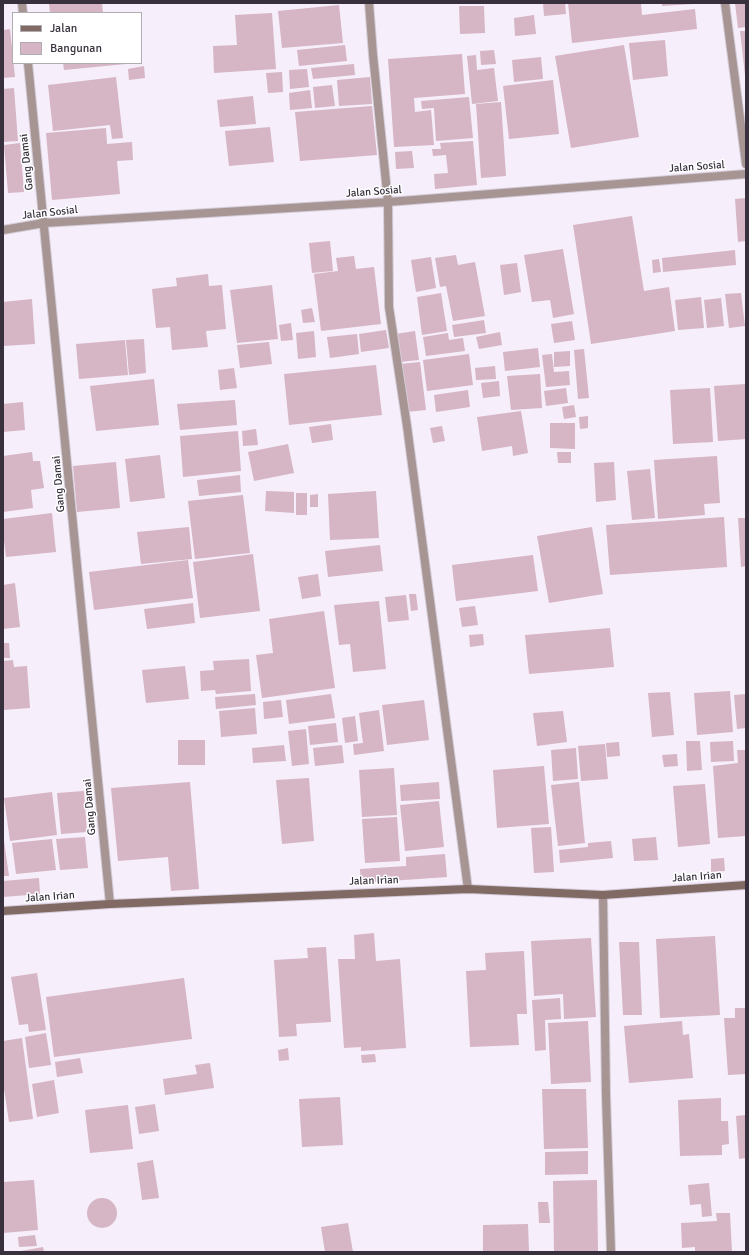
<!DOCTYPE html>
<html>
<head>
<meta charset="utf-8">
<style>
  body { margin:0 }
  #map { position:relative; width:749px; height:1255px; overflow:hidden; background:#f6eefb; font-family:Signika,sans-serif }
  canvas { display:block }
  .frame { position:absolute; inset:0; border:4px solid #38313d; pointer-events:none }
  .legend { position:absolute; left:12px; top:12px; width:130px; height:52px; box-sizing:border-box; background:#fff; border:1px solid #afadb1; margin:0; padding:5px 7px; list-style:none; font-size:12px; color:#38313d }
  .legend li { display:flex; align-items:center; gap:8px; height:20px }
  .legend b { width:20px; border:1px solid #afadb1 }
</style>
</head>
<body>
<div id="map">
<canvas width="749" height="1255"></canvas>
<div class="frame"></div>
<ul class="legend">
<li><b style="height:5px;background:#816964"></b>Jalan</li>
<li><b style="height:11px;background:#d6b5c5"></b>Bangunan</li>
</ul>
</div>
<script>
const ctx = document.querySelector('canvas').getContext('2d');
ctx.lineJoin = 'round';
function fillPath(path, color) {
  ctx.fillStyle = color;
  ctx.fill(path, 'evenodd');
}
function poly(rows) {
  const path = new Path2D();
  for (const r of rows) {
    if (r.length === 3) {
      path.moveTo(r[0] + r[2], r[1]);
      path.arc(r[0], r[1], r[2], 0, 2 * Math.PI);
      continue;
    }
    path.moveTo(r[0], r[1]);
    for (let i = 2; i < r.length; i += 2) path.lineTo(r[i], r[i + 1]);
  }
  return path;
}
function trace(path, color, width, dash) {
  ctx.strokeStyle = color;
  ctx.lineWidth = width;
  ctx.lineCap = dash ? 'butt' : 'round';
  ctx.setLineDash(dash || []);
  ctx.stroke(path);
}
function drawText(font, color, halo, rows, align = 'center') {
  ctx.font = font + ' Signika,sans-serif';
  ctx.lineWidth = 3;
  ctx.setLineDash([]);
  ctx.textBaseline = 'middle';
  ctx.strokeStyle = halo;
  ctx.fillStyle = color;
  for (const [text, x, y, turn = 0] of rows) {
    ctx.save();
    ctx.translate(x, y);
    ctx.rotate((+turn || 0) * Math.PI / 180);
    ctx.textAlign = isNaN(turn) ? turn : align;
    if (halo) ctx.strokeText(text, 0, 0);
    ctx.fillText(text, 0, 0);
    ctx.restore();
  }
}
fillPath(poly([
  [49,3,102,3,103,13,50,13],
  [543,3,565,3,566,14,544,16],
  [568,3,641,3,642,15,695,9,697,29,572,43],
  [662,3,693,3,693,4,662,6],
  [735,3,746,3,746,27,738,28],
  [339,5,343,43,282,48,278,11],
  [459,6,484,6,485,33,460,34],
  [272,13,276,69,214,73,213,46,237,45,235,15],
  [534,15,536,34,515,36,514,18],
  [10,29,15,77,3,78,3,30],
  [740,31,746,31,746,75,745,75],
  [665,40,668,76,633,80,629,43],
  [345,45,347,61,299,66,297,50],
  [624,45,639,137,571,148,555,56],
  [494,50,496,64,481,65,480,51],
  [462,54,465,94,414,98,415,112,431,110,434,145,394,147,388,59],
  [476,55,477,70,494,68,498,101,472,104,467,56],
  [541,57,543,79,514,82,512,60],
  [63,63,126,63,126,64,64,70],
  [354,64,355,75,313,79,311,68],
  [144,66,145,78,129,80,128,69],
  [307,69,309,87,290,89,289,70],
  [282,72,283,92,268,93,266,73],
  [116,77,123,138,112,139,110,125,53,131,48,85],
  [370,77,372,104,339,106,337,80],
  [553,80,559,134,509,139,503,86],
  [332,85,335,106,315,108,313,87],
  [14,88,18,141,3,142,3,89],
  [310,90,312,108,290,110,289,93],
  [253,96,256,124,220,127,217,100],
  [469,97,473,138,436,141,434,108,422,109,421,101],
  [501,102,506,176,481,178,476,104],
  [372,106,377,155,300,161,295,112],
  [270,127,274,162,229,166,225,131],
  [106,128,107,144,132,142,133,160,117,161,120,194,52,200,46,133],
  [473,141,477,185,435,189,434,174,448,173,446,155,433,156,432,149,441,149,440,143],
  [20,143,24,192,8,193,4,145],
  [412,151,414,168,396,169,395,152],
  [746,198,746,241,738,242,735,199],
  [632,216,644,291,669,287,675,331,591,344,573,225],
  [330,241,333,271,312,273,309,243],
  [563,249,574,314,553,318,550,300,532,302,524,255],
  [735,250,736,265,663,272,662,258],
  [456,255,458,265,475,262,485,316,453,321,446,286,440,287,435,258],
  [354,256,356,269,374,267,381,324,321,331,314,274,338,271,336,258],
  [431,257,436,288,416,292,411,260],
  [659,259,661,272,653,273,652,260],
  [517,263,521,292,504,295,500,265],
  [208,274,209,286,222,285,226,329,206,331,208,347,172,350,170,327,156,328,152,289,177,286,176,278],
  [272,285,278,339,237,343,230,290],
  [441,293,447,331,422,335,417,297],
  [741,293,745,326,729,328,725,294],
  [701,297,704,328,678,330,675,300],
  [721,298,724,326,707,328,704,300],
  [32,299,35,344,3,346,3,302],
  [312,308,315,322,303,323,301,310],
  [484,320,486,333,454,337,452,325],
  [572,321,575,340,554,343,551,324],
  [291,323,293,340,281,341,279,325],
  [386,330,389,348,361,352,359,334],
  [314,331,316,357,298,359,296,333],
  [415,331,419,360,400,362,395,334],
  [500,332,502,345,479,349,476,337],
  [448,333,449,340,463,338,465,351,426,356,423,337],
  [357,334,359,354,330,358,327,337],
  [144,339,146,373,129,375,126,340],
  [125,340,128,375,79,379,76,344],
  [269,342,272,364,240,368,237,345],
  [538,348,540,367,505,371,503,352],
  [584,349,589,398,578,399,574,350],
  [570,351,570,366,554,367,554,352],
  [469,354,473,385,427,391,423,360],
  [552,354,554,372,569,371,570,385,546,387,542,355],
  [420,362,426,410,407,412,400,364],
  [376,365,382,415,289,425,284,374],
  [495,366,496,379,476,380,475,368],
  [234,368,237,388,220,390,218,370],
  [540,374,542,408,511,410,507,376],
  [154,379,159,425,96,431,90,386],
  [499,381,500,396,483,398,481,383],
  [746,384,746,439,718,441,714,386],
  [566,388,568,403,546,406,544,391],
  [710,388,713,442,673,444,670,390],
  [468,390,470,407,436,412,434,395],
  [235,400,237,425,180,430,177,404],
  [23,402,25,430,3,432,3,404],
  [574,405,576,417,564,419,562,407],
  [521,411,528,453,513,456,512,446,482,451,477,417],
  [588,416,588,428,580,429,579,417],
  [550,423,575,423,575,449,550,448],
  [331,424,333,440,312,443,309,427],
  [442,426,445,441,433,443,430,428],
  [256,429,258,445,243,446,242,431],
  [238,431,241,471,183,477,180,436],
  [288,444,294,473,254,481,248,452],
  [32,452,33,461,40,461,44,488,31,490,33,508,3,512,3,456],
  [557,452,571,452,571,463,558,463],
  [160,455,165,498,130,502,125,459],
  [717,456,720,503,704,504,705,515,658,519,654,460],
  [116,462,120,508,77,512,73,466],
  [614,462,616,500,596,502,594,463],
  [650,469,655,518,632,520,627,471],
  [240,475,241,492,199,496,197,480],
  [266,491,294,492,294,513,265,511],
  [376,491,379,538,330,540,328,494],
  [296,493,307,493,307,515,296,515],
  [318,494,318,507,310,507,310,495],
  [243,495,250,553,195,559,188,501],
  [52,513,56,552,6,557,3,533,3,519],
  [724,517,727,567,610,575,606,525],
  [738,518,746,518,746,566,741,567],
  [189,527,192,559,141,564,137,532],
  [592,527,603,594,549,603,537,536],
  [380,545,383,571,328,577,325,551],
  [253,554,260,611,200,618,193,562],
  [533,555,538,591,456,601,452,565],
  [188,560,193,598,94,610,89,572],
  [318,574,321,596,302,599,298,577],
  [15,583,20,627,3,629,3,585],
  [409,594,416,594,418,610,411,611],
  [406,595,409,620,388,622,385,597],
  [379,601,386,669,353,672,350,644,339,645,334,605],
  [193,603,195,623,147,629,144,609],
  [475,606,478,625,462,627,459,608],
  [324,611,335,688,262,698,256,655,273,653,269,619],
  [610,628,614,667,529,674,525,635],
  [483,634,484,645,470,647,469,635],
  [3,643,9,643,10,658,3,658],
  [249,659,251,691,216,694,215,690,201,691,200,671,214,670,213,661],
  [13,660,14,667,27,666,30,708,3,710,3,661],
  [185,666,189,699,146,703,142,670],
  [730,691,733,732,697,735,694,693],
  [670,692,674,735,652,737,648,693],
  [255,694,256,705,216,709,215,697],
  [331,694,335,718,289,724,286,700],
  [746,694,746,728,737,729,734,695],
  [281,700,283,717,264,719,263,702],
  [424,700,429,740,387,745,382,705],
  [255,708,257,734,221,737,219,711],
  [379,710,384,751,354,755,353,744,363,743,359,713],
  [563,711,567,742,537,746,533,713],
  [355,716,358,741,345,743,342,718],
  [336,723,338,742,310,745,308,726],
  [306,729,309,764,292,766,288,731],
  [178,740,205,740,205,765,178,765],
  [686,741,700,741,702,770,687,771],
  [733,741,734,761,711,762,710,742],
  [619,742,620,756,607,757,606,743],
  [605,744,608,779,581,781,578,746],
  [284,745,286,761,253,763,252,748],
  [342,745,344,763,315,766,313,748],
  [576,748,578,779,553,781,551,750],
  [737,750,746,750,746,836,718,838,713,766,738,763],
  [677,754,678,766,664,767,662,755],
  [544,766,549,824,497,828,493,770],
  [394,768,397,815,362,817,359,770],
  [309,778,314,841,282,844,276,780],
  [190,782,199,889,171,891,168,857,118,861,111,788],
  [439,782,440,799,401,801,400,785],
  [579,782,585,843,558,846,551,785],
  [705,784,710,844,678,847,673,786],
  [84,791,87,832,61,834,57,793],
  [52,792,57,835,10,841,4,798],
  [439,801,444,847,405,851,400,805],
  [397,817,400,861,365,863,362,819],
  [551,827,554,872,534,873,531,828],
  [3,833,9,876,3,876],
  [85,837,88,868,60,870,56,839],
  [656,837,658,860,634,861,632,839],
  [52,839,56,870,16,874,12,843],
  [611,841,613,858,560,863,559,850,588,847,588,843],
  [445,854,447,877,361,883,360,869,406,866,406,857],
  [724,858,725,871,711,872,711,859],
  [39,878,40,894,3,897,3,881],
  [374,933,376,961,400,959,406,1048,361,1051,361,1047,344,1048,338,959,355,959,354,935],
  [715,936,720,1015,660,1018,656,939],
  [591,938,596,1017,564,1019,563,994,534,996,531,941],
  [619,942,639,942,642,1015,623,1015],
  [326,947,331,1022,296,1024,297,1036,279,1037,274,960,308,958,307,948],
  [524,951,527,1014,517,1014,519,1045,470,1047,466,971,486,970,485,953],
  [37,973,46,1030,29,1032,28,1024,19,1025,11,977],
  [184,978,192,1039,54,1057,46,997],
  [560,998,561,1019,545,1020,546,1050,535,1051,532,1000],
  [735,1008,746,1008,746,1074,728,1075,724,1018,735,1018],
  [588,1021,591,1082,551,1084,548,1023],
  [682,1021,683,1035,689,1034,693,1078,629,1083,624,1026],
  [46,1033,51,1065,29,1068,25,1037],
  [22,1038,33,1119,9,1122,3,1082,3,1041],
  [288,1048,289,1060,279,1061,278,1050],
  [375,1054,376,1062,362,1063,361,1055],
  [80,1058,83,1073,57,1077,55,1062],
  [210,1063,214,1088,165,1095,163,1079,197,1074,195,1065],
  [54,1080,59,1113,37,1117,32,1084],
  [542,1089,586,1089,588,1148,544,1149],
  [340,1097,343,1145,302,1147,299,1099],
  [721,1098,721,1121,728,1121,729,1144,722,1145,722,1155,680,1156,678,1100],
  [155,1104,159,1131,139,1134,135,1107],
  [128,1105,133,1149,90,1153,85,1110],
  [746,1115,746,1158,739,1159,736,1116],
  [588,1151,588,1174,545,1175,545,1152],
  [153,1160,159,1198,142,1200,137,1163],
  [34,1180,38,1230,3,1233,3,1182],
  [597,1180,598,1252,554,1252,553,1181],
  [709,1183,712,1216,702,1217,701,1204,690,1205,688,1185],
  [102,1213,15],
  [538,1202,548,1202,550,1223,539,1223],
  [716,1213,730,1213,732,1252,695,1252,695,1247,682,1248,681,1223,717,1221],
  [348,1223,353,1252,325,1252,321,1227],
  [528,1224,529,1252,483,1252,483,1225],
  [35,1235,37,1246,19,1247,18,1237],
  [43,1247,44,1252,21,1252,21,1251]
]), '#d6b5c5');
const street = poly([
  [22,3,23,13],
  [369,3,373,55,388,202,389,307,407,426,468,889],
  [725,3,746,164],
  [28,63,110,904],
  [3,230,44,223,388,202,746,174],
  [603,895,606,1095,611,1252]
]);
const secondary = poly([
  [3,911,110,904,468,889,603,895,746,885]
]);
trace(street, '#d4ccd9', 10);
trace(secondary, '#d4ccd9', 10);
trace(street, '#a69592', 8);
trace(secondary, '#816964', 8);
drawText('11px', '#38313d', '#fff', [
  ["Gang Damai",27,162,-96],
  ["Jalan Sosial",697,167,-4],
  ["Jalan Sosial",374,192,-4],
  ["Jalan Sosial",50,213,-6],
  ["Gang Damai",59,484,-95],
  ["Gang Damai",90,807,-95],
  ["Jalan Irian",697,877,-4],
  ["Jalan Irian",374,881,-2],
  ["Jalan Irian",50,897,-4]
]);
</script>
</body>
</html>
